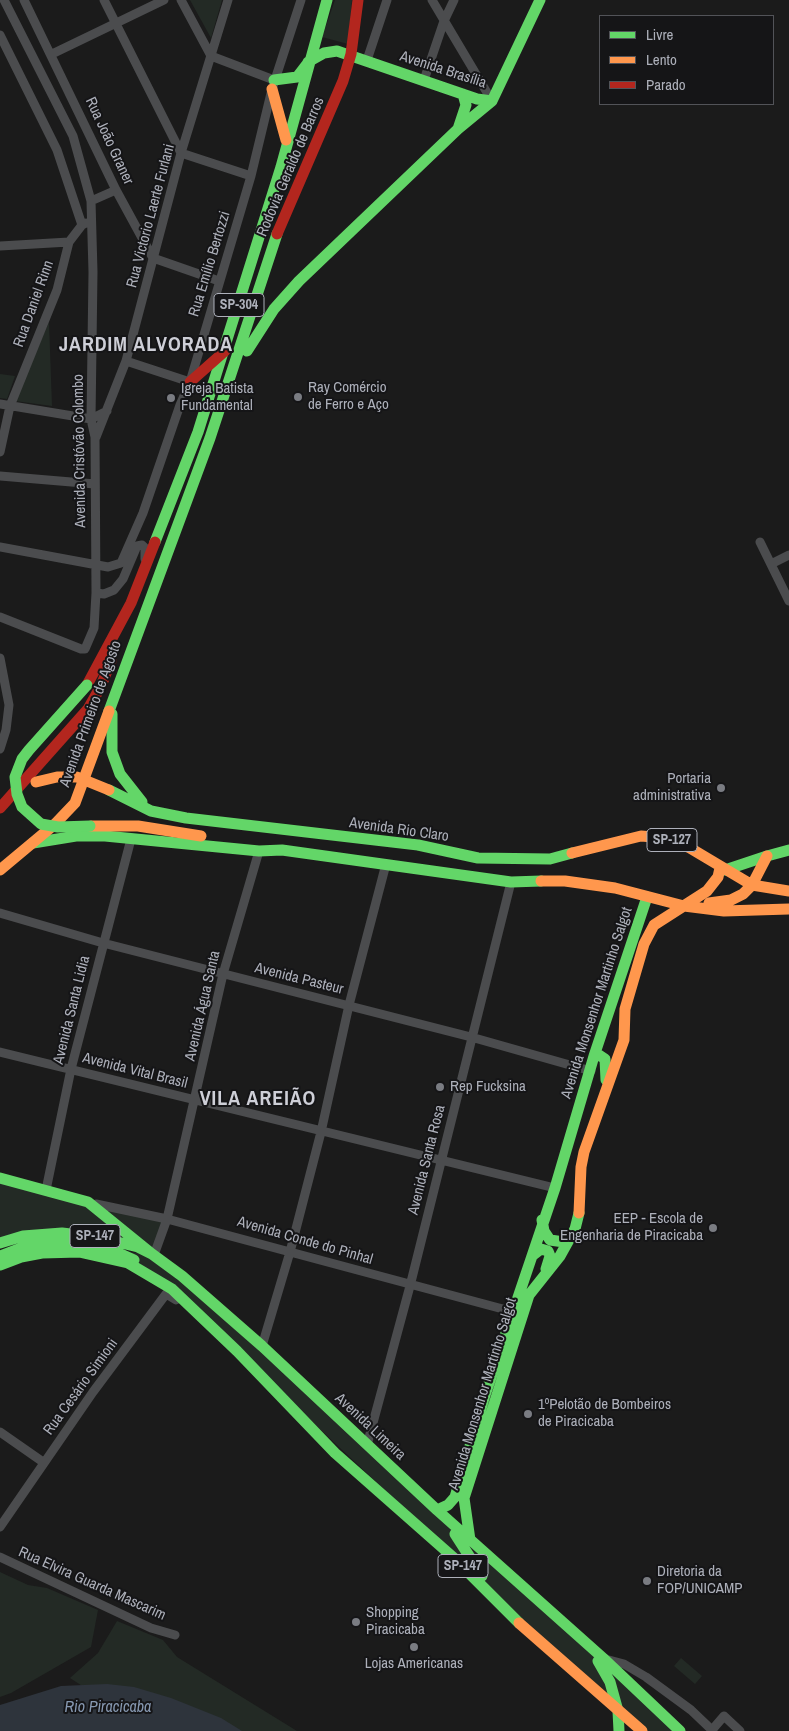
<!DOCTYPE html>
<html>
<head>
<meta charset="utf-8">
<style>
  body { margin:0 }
  #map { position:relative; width:789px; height:1731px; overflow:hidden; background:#1b1b1b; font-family:"Archivo Narrow",sans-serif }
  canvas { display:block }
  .legend { position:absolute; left:599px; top:15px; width:175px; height:90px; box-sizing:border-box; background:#151517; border:1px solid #525358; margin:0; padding:6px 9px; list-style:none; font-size:15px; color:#adb0ba }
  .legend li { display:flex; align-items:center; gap:10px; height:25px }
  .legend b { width:25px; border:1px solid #525358 }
</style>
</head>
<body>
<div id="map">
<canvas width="789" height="1731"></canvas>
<ul class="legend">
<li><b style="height:6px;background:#63d668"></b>Livre</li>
<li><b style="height:6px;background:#ff974d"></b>Lento</li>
<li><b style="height:6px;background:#b3261e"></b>Parado</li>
</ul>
</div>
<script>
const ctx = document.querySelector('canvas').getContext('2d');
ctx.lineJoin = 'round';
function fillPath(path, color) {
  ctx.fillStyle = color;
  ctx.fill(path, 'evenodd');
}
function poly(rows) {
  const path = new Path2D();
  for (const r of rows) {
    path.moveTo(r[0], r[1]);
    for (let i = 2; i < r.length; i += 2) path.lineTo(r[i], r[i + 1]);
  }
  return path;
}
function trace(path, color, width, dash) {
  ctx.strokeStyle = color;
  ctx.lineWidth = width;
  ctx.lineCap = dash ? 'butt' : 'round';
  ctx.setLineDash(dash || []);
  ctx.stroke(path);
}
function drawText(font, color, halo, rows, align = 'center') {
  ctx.font = font + ' "Archivo Narrow",sans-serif';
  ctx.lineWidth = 4;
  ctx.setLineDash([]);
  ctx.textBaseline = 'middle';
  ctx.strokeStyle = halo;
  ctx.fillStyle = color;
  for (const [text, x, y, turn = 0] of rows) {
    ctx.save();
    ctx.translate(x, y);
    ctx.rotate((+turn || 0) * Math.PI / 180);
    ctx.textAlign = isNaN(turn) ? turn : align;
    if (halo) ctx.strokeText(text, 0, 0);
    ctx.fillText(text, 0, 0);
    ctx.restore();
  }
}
fillPath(poly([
  [190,0,222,0,211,38],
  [335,0,352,0,348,44,322,37],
  [49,322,52,406,15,401],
  [0,374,15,376,7,399,0,398],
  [0,1180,167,1219,154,1249,121,1227,106,1231,69,1228,0,1238],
  [0,1243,152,1254,680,1731,642,1731,149,1269],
  [0,1572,28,1585,47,1588,98,1610,91,1647,11,1693,0,1697],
  [117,1621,163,1640,177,1657,297,1731,151,1731,70,1678,98,1653],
  [681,1658,702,1676,695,1684,674,1666]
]), '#232a25');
fillPath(poly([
  [107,1684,134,1687,171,1698,221,1718,242,1731,0,1731,0,1705,61,1686]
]), '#2e343c');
trace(poly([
  [24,0,116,190,153,258,219,281],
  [104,0,181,153,251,176],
  [181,0,211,56,274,80],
  [432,0,492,101],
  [0,35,57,150,82,225,86,223],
  [52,54,164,0],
  [367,60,387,0],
  [424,80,444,21,454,0],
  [91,201,116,190],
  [0,246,69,242],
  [126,361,190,382],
  [0,404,91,419,107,411],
  [96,437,126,361,181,153,228,0],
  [0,452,10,406,57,290,69,242,82,225],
  [0,476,95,484],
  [760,542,789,601],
  [0,547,108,567,121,563,143,513,180,405,190,382,251,176,272,89,301,0],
  [771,564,789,555],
  [96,593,104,594,114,590,123,579,137,546,142,545,145,548,145,559],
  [0,617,81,649,85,649,94,628,96,593,95,437,91,419,93,272,91,201,73,136,4,0],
  [0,658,9,705,6,730,0,749],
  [0,913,103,943,471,1037,591,1071],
  [0,1052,555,1188],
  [46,1190,71,1069,131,839],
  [96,1204,167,1219,514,1312],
  [154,1255,167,1219,223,974,259,851],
  [262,1346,290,1252,321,1132,349,1005,386,864],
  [0,1432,43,1462],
  [367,1445,410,1286,511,882],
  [0,1527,93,1392,166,1294,176,1300],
  [0,1557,151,1628,175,1635],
  [609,1660,624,1664,646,1677,691,1710,713,1731],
  [712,1730,724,1716,740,1731]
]), '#4b4c4e', 9);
trace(poly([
  [308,62,324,53,337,51,477,99,492,101],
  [274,80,297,77,307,64],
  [458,129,466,105,463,94],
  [299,281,458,129,492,101,540,0],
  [247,351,274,309,299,281],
  [155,542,198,432,281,167,327,0],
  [109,711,210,438,277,234],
  [112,714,112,752,120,774,142,802],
  [109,790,151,811,186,818,418,845,478,858,550,859,572,853],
  [33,843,76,836,105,836,259,851,282,850,511,882,541,881],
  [767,856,789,850],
  [725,870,767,856],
  [594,1056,599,1055,605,1059,606,1080],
  [0,1178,88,1202,152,1254],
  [542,1220,544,1231,550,1240,564,1242,570,1236],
  [0,1243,23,1236,62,1233,97,1237,138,1247,152,1254,182,1276],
  [0,1256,24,1247,73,1242,114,1251,134,1260],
  [532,1256,541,1249,548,1251,550,1256,546,1269],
  [0,1265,21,1257,42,1253,79,1252,128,1263,172,1289,237,1351,335,1453,454,1558,519,1623],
  [182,1276,262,1346,437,1510,603,1658,680,1731],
  [437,1510,448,1505,455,1497,485,1395,555,1188,594,1056,647,897],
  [455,1534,482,1576],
  [470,1540,464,1498,529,1295,560,1256,575,1229,579,1213],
  [598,1661,610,1682,618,1711,619,1731]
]), '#63d668', 11);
trace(poly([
  [272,89,286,140],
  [91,826,138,826,201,836],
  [572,853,641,836,665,838,690,848,752,885,789,891],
  [0,870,55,824,75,803,109,711],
  [541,881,565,881,615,888,684,906,724,911,789,909],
  [709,903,731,900,743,894,752,885,767,856],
  [654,925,707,891,718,877,720,868],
  [579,1213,581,1167,584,1152,624,1040,625,1009,644,944,654,925],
  [519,1623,642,1731]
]), '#ff974d', 11);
trace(poly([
  [277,234,343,81,351,54,358,0],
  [190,382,225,351],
  [87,685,131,603,155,542],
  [0,808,88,709,101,686,111,661]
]), '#b3261e', 11);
trace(poly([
  [87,685,29,750,22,759,15,777,17,794,22,807,41,824,58,827,90,826]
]), '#63d668', 11);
trace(poly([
  [36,782,57,777,77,777,109,790]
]), '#ff974d', 11);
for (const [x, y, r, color] of [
  [298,397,5,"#7a7c82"],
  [171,398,5,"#7a7c82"],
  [721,788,5,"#7a7c82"],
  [440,1087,5,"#7a7c82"],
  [713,1228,5,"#7a7c82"],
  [528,1414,5,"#7a7c82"],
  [647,1581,5,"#7a7c82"],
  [356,1622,5,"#7a7c82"],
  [414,1647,5,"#7a7c82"]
]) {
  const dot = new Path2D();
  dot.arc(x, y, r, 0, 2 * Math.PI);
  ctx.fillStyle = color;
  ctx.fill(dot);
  trace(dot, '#151517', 2);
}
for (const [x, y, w] of [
  [239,305,50],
  [672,840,50],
  [95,1236,50],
  [463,1566,50]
]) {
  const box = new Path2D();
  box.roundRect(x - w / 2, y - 11.5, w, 23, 4);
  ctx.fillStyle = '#151517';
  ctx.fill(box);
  trace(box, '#adb0ba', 1);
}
drawText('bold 14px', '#adb0ba', null, [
  ["SP-304",239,305],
  ["SP-127",672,840],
  ["SP-147",95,1236],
  ["SP-147",463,1566]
]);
drawText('15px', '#adb0ba', '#151517', [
  ["Avenida Brasília",443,70,18],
  ["Rua João Graner",109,141,65],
  ["Rodovia Geraldo de Barros",291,167,-67],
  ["Rua Victorio Laerte Furlani",151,216,-75],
  ["Rua Emílio Bertozzi",210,264,-73],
  ["Rua Daniel Rinn",34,304,-70],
  ["Avenida Cristóvão Colombo",80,451,-91],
  ["Avenida Primeiro de Agosto",91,714,-70],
  ["Avenida Rio Claro",399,830,8],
  ["Avenida Pasteur",299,979,14],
  ["Avenida Monsenhor Martinho Salgot",597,1003,-72],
  ["Avenida Água Santa",203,1006,-77],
  ["Avenida Santa Lidia",72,1010,-76],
  ["Avenida Vital Brasil",135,1071,14],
  ["Avenida Santa Rosa",427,1160,-76],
  ["Avenida Conde do Pinhal",305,1241,16],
  ["Rua Cesário Simioni",81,1387,-54],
  ["Avenida Monsenhor Martinho Salgot",483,1394,-73],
  ["Avenida Limeira",370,1427,43],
  ["Rua Elvira Guarda Mascarim",92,1584,24]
]);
drawText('15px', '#adb0ba', '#151517', [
  ["Ray Comércio",308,388],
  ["de Ferro e Aço",308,405],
  ["Igreja Batista",181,389],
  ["Fundamental",181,406],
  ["Portaria",711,779,"right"],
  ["administrativa",711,796,"right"],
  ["Rep Fucksina",450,1087],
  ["EEP - Escola de",703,1219,"right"],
  ["Engenharia de Piracicaba",703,1236,"right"],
  ["1ºPelotão de Bombeiros",538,1405],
  ["de Piracicaba",538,1422],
  ["Diretoria da",657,1572],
  ["FOP/UNICAMP",657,1589],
  ["Shopping",366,1613],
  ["Piracicaba",366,1630],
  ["Lojas Americanas",414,1664,"center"]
], 'left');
drawText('italic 16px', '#8799b2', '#151517', [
  ["Rio Piracicaba",108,1708]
]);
ctx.letterSpacing = '1px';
drawText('bold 20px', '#cecfd7', '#151517', [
  ["JARDIM ALVORADA",146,346],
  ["VILA AREIÃO",258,1100]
]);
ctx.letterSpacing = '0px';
</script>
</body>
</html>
